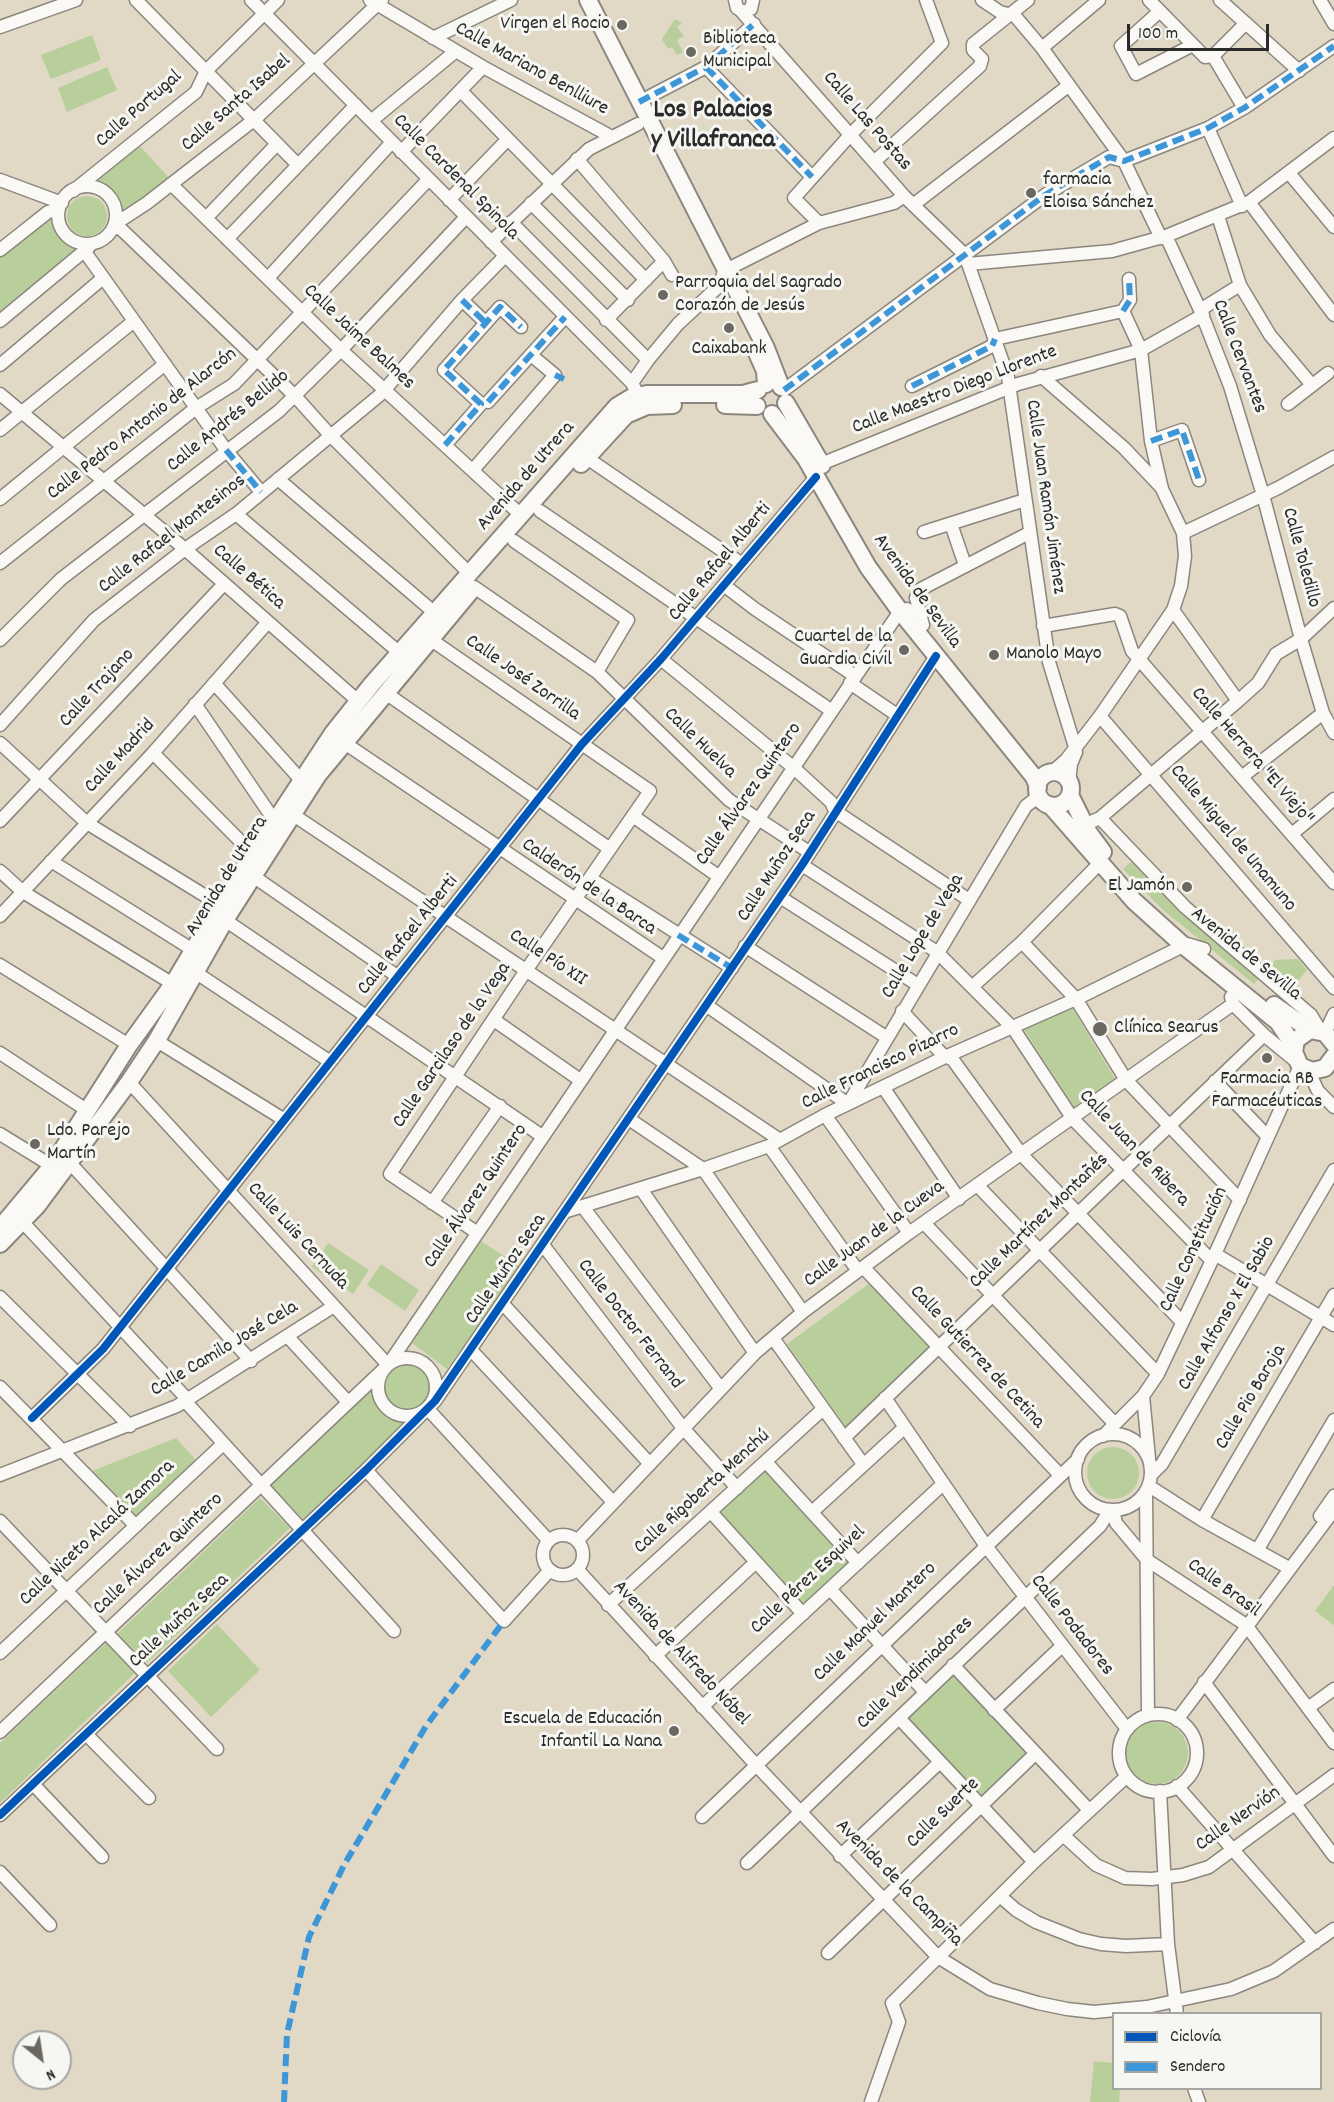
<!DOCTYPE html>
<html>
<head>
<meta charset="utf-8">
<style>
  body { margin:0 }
  #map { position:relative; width:1334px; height:2102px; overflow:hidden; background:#e1d8c6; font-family:Dekko,sans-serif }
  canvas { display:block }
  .legend { position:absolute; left:1112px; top:2012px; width:210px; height:78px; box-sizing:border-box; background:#f6f6f2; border:2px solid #a5a5a2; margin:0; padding:8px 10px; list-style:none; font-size:18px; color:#2b2b2b }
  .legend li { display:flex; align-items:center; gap:12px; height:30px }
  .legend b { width:30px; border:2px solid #a5a5a2 }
  .north { position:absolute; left:12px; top:2030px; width:60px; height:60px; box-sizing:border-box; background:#f6f6f2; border:2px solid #a5a5a2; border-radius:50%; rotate:150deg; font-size:16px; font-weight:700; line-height:24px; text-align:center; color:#2b2b2b }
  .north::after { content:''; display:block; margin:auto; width:21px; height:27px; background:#6b6861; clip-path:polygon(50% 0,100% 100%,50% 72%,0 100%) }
  .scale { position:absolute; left:1127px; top:24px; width:142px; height:27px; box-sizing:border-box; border:3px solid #2b2b2b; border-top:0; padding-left:8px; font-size:18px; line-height:21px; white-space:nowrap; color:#2b2b2b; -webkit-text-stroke:4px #f6f6f2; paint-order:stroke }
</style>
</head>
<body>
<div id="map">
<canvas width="1334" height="2102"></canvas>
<ul class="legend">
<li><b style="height:8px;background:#0057b8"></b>Ciclovía</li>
<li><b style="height:8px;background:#3c96d7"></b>Sendero</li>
</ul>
<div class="north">N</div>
<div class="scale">100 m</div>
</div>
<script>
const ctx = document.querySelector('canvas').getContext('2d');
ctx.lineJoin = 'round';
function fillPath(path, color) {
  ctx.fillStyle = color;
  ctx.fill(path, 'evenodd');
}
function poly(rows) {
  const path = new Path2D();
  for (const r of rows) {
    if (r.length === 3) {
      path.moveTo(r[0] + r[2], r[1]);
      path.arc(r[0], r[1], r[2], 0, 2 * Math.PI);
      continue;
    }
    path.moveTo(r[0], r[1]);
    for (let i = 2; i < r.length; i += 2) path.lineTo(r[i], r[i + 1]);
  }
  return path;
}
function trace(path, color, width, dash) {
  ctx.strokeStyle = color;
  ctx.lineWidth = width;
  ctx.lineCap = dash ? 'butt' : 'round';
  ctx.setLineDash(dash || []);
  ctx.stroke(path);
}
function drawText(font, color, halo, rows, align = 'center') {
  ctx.font = font + ' Dekko,sans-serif';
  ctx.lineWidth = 6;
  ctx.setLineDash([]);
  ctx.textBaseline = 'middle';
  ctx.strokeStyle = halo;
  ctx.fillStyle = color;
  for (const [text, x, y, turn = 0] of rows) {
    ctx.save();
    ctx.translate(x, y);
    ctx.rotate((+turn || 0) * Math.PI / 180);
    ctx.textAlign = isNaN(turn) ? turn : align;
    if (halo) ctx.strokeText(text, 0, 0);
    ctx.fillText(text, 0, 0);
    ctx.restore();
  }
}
fillPath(poly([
  [675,19,682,23,677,27,684,36,677,40,683,52,677,55,672,47,668,49,662,39],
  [92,35,101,60,51,79,41,55],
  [107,67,117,90,67,112,58,88],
  [138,144,170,179,123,214,112,194,94,182],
  [87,216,20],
  [53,216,62,235,80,251,0,315,0,256],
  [1133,860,1180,910,1259,978,1254,984,1162,909,1123,869],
  [1298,959,1307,970,1294,986,1271,966,1275,960],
  [1071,1006,1115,1079,1075,1108,1023,1028],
  [481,1241,521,1267,447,1369,412,1343],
  [328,1243,369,1270,353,1294,312,1267],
  [381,1264,419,1290,405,1311,367,1285],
  [870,1283,930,1347,846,1427,787,1344],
  [407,1387,23],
  [370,1390,384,1413,402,1422,403,1426,303,1519,269,1484],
  [176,1438,197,1461,136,1518,92,1471],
  [1113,1473,26],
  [765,1469,849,1562,802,1606,717,1512],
  [260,1498,290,1528,147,1663,117,1634],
  [1334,1585,1334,1625,1315,1611],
  [217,1624,260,1670,211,1717,168,1671],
  [106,1643,135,1673,0,1803,0,1743],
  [953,1674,1029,1754,981,1798,906,1719],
  [1157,1753,31],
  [1094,2061,1113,2063,1114,2088,1120,2089,1119,2102,1090,2102]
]), '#b8cf9b');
const street = poly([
  [136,0,298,165],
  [251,0,632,383],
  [370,0,483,67,612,137],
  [735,0,737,8,743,12,751,9,753,0],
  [982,0,1000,12,1015,16,1042,48,1124,161,1161,238],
  [1149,0,1205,57,1213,56],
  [1220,0,1299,71],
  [1320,0,1334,24],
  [1160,11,1121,46,1136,74,1193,45],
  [742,12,904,196,965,255,1008,377,1049,662,1075,747],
  [0,27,76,0],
  [433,38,511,0],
  [1042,48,1099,0],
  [706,67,812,177],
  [461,91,646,280],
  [639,102,706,67,754,24],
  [1244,108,1213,56,1246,23],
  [371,121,456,51],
  [1208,128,1242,206],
  [401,152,483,67],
  [577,159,664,261,672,275],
  [875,161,980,66,982,59,973,50,973,44,1028,0],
  [1124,161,1208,128,1244,108,1334,46],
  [1289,173,1334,227],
  [0,180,62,203],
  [171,184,341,350,522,516],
  [87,215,29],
  [73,191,196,92,206,71,278,0],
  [449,200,508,139],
  [1249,202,1334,315],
  [531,203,628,300],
  [913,205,1068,86],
  [1218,216,1240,285,1270,335,1311,384],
  [206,218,277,144],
  [511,222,648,360],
  [819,223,794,198,851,134,942,43,926,0],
  [115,224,147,203,255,119,382,0],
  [114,227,121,229,295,396,330,435,470,574],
  [1166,236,1201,312,1230,386,1263,495,1301,639,1323,713,1334,733],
  [227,239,356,105],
  [491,242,589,149,638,124],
  [0,250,48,212,59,209],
  [85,252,226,450,261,492],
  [968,264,1112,251,1166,236,1249,202,1334,138],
  [268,278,392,142],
  [462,300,486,323],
  [1200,310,1240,285],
  [1123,311,1130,300,1129,279],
  [606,320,664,261],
  [0,321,89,247],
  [0,365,103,278],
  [1041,376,1124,448,1162,488],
  [912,386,992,346,995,339,1123,311,1141,350,1151,441,1162,489,1183,533,1185,556,1181,586,1173,610,1100,716,1066,760,1051,773],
  [635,389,632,383,648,360,678,324,720,285,724,271,819,223,894,203,904,196],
  [784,390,1045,195,1109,157,1124,161],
  [0,394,185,549,358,701],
  [488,402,565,317],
  [1288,404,1328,373],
  [0,430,134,321],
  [1151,441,1182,430,1199,480],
  [445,445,481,404,444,370,500,307,521,327],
  [587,458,742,564],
  [821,464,1018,384,1141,350,1203,315],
  [473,470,555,375,531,355],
  [278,479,436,614],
  [0,499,165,364],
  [540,511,832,711],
  [236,514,401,654],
  [951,524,965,565],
  [924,532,1025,500],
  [1183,533,1278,488,1334,457],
  [514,541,628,620,597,672],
  [0,563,196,408,234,384,428,180],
  [725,586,755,609,855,676],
  [474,587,597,672,729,800,809,852],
  [1173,610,1238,701],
  [923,625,916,598,919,590,1029,533],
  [1043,626,1115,614,1120,616,1132,651,1334,883],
  [430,639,650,791,527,969,390,1174,476,1232],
  [0,640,61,579,279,411,341,350,466,217],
  [661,659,794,768,831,802,835,811,969,900],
  [214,683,300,779],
  [850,683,897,715],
  [387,694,610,849],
  [195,704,274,820],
  [1100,716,1334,988],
  [0,725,94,620,185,549,236,514,381,394,462,300,505,256],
  [0,743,87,823,220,905],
  [346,744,663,958],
  [153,753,253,854],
  [1243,776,1323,713],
  [1069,782,1071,764,1076,752],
  [292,814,780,1140],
  [633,816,718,876],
  [1100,818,1185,907,1311,1015,1320,1030],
  [0,821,224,584],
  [1084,825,1100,818,1238,701,1258,683,1276,654,1301,639,1334,608],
  [1292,834,1334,799],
  [51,861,193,950],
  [802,865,937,952,1013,1028,1073,1119,1212,1261],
  [0,871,23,892,173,984],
  [253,876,397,976],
  [590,878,732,968],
  [780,897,918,985],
  [0,916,153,753,268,622],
  [225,920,542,1136],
  [1022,942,1076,999,1126,1080,1240,1200],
  [745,946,886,1037],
  [0,965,129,1045],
  [195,972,329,1061],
  [973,986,1022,942,1099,864],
  [1231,997,1233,1004,1264,1035,1297,1062],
  [706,1005,848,1104],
  [902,1011,942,1054,953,1060,1022,1155,1182,1322],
  [494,1020,580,1080],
  [1328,1035,1327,1029,1334,1014],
  [157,1041,283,1119],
  [0,1053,88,1111],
  [1308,1070,1318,1091,1334,1107],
  [1215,1081,1268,1137],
  [129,1082,388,1365],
  [883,1087,959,1199],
  [848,1104,1026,806,1039,796],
  [825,1115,909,1233],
  [629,1119,703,1169,803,1312],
  [0,1134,52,1166],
  [769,1146,858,1271],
  [70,1163,251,1361],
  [978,1186,1158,1374],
  [641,1189,755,1353],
  [432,1203,500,1106],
  [583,1207,721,1389],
  [567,1211,703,1169,769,1146,825,1115,947,1056,1076,999,1187,944,1204,949],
  [17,1216,188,1400],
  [924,1223,1115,1424],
  [543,1245,683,1428,737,1488],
  [1215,1254,1334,1325],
  [864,1268,1060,1475],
  [0,1297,130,1426],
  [503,1304,650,1464],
  [288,1337,348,1402],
  [773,1338,863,1464],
  [472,1351,613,1502],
  [407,1387,29],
  [0,1387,136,1526],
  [1143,1396,1149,1458],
  [885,1398,986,1546,1127,1729],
  [185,1401,394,1631],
  [427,1408,549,1541],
  [32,1418,103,1349,582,744,661,659,816,477],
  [1113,1472,38],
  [1103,1436,1143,1396,1158,1374,1215,1254,1300,1066],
  [844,1438,1264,1035],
  [766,1462,858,1563],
  [366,1470,504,1621,550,1570],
  [0,1475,177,1406,334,1306],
  [1151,1475,1162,1464,1334,1170],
  [1149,1486,1202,1520,1289,1568],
  [1146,1492,1148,1715],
  [1113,1510,1116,1523,1147,1560,1246,1625,1334,1743],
  [711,1512,803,1614],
  [812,1512,905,1427],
  [1320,1516,1334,1496],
  [1202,1520,1334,1295],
  [0,1521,217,1749],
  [563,1555,20],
  [577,1541,755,1353,803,1312,909,1233,1233,1004],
  [1258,1549,1334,1420],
  [577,1569,756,1765,938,1957,990,1989,1038,2003,1067,2009,1094,2012,1147,2007,1231,1989,1274,1971,1334,1929],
  [830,1589,925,1692],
  [608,1605,823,1409],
  [0,1653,223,1444],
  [655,1656,756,1562],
  [953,1665,1089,1810],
  [1204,1682,1334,1856],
  [702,1707,943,1484],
  [1308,1708,1334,1689],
  [994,1710,1062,1646],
  [1158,1753,39],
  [899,1718,1034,1862],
  [1177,1720,1334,1510],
  [0,1732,388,1365,900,611,907,609,923,625],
  [86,1734,149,1798],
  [33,1784,102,1857],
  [1177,1786,1315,1943],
  [1160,1791,1168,1944,1177,2014],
  [0,1815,366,1470,435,1401,802,865,936,656],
  [702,1817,1078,1459],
  [1063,1835,1096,1865,1125,1878,1152,1879,1183,1875,1209,1867,1334,1775],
  [840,1856,940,1762],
  [747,1863,1100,1526,1110,1510],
  [0,1872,50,1925],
  [1000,1896,1016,1910,1036,1922,1079,1939,1101,1944,1126,1946,1168,1944],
  [828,1953,1035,1754],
  [1194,2088,1199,2102],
  [871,2102,899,2022,892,2003,1034,1862,1127,1776]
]);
const secondary = poly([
  [588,0,766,348,781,387],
  [757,353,765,371,766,384],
  [786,403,822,465],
  [725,405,757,406],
  [772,414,806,459,868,567,900,611,1034,777,1038,787],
  [581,464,626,415,647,406,673,405],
  [1054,789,17],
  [1070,795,1089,833,1103,852],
  [1050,805,1134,901,1184,946,1278,1022,1294,1046],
  [1274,1005,1310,1030],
  [1334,1044,1325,1033,1310,1030,1296,1040,1294,1052,1300,1066,1312,1071,1325,1068,1334,1056],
  [0,1228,52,1166,129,1045,173,984,220,905,333,733,372,684,617,406,632,397,647,394,743,394,758,390],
  [0,1244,37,1206,129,1082,157,1040,225,920,318,775,470,592]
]);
trace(street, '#8b877e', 15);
trace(secondary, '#8b877e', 20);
trace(street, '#faf9f6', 12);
trace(secondary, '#faf9f6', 16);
trace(poly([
  [706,67,812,177],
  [639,102,706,67,754,24],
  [462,300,486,323],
  [1123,311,1130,300,1129,279],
  [555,375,564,379],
  [912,386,992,346,995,339],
  [784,390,1045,195,1109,157,1124,161,1208,128,1244,108,1334,46],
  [488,402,565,317],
  [1151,441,1182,430,1199,480],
  [445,445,481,404,444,370,500,307,521,327],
  [226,450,261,492],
  [678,935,732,968],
  [284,2102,287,2034,309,1937,344,1865,426,1726,504,1621]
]), '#3c96d7', 6, [12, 6]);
trace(poly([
  [32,1418,103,1349,582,744,661,659,816,477],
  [0,1815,366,1470,435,1401,802,865,936,656]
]), '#0057b8', 8);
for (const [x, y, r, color] of [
  [622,25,6,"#6b6861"],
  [691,52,6,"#6b6861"],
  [1031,193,6,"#6b6861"],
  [663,295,6,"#6b6861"],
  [729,328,6,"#6b6861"],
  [904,650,6,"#6b6861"],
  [994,655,6,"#6b6861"],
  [1187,887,6,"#6b6861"],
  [1100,1029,8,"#6b6861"],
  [1267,1058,6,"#6b6861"],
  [35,1144,6,"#6b6861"],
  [674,1731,6,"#6b6861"]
]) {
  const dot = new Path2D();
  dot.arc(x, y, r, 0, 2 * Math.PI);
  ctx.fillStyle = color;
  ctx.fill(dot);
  trace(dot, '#f6f6f2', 2);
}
drawText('20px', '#2b2b2b', '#f6f6f2', [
  ["Virgen el Rocio",610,25,"right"],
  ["Biblioteca",703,40],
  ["Municipal",703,63],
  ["farmacia",1043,181],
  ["Eloisa Sánchez",1043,204],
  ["Parroquia del Sagrado",675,284],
  ["Corazón de Jesús",675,307],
  ["Caixabank",729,350,"center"],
  ["Cuartel de la",892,638,"right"],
  ["Guardia Civil",892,661,"right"],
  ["Manolo Mayo",1006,655],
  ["El Jamón",1175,887,"right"],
  ["Clínica Searus",1114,1029],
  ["Farmacia RB",1267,1080,"center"],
  ["Farmacéuticas",1267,1103,"center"],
  ["Ldo. Parejo",47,1132],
  ["Martín",47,1155],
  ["Escuela de Educación",662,1720,"right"],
  ["Infantil La Nana",662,1743,"right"]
], 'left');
drawText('20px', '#2b2b2b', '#f6f6f2', [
  ["Calle Mariano Benlliure",531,70,29],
  ["Calle Santa Isabel",237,104,-41],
  ["Calle Portugal",140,110,-41],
  ["Calle Las Postas",866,122,49],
  ["Calle Cardenal Spinola",455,178,45],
  ["Calle Jaime Balmes",358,338,43],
  ["Calle Cervantes",1238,357,69],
  ["Calle Maestro Diego Llorente",955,391,-21],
  ["Calle Andrés Bellido",229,422,-39],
  ["Calle Pedro Antonio de Alarcón",143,425,-38],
  ["Avenida de Utrera",527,477,-49],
  ["Calle Juan Ramón Jiménez",1044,497,82],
  ["Calle Rafael Montesinos",173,535,-38],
  ["Calle Toledillo",1300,558,75],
  ["Calle Rafael Alberti",721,563,-50],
  ["Calle Bética",248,578,41],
  ["Avenida de Sevilla",916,592,54],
  ["Calle José Zorrilla",522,679,35],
  ["Calle Trajano",98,689,-47],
  ["Calle Huelva",699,744,44],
  ["Calle Madrid",121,757,-47],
  ["Calle Herrera \"El Viejo\"",1251,757,49],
  ["Calle Álvarez Quintero",750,795,-55],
  ["Calle Miguel de Unamuno",1232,839,50],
  ["Calle Muñoz Seca",778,867,-57],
  ["Avenida de Utrera",228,877,-58],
  ["Calderón de la Barca",588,888,34],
  ["Calle Rafael Alberti",409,936,-51],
  ["Calle Lope de Vega",924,937,-59],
  ["Avenida de Sevilla",1245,955,39],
  ["Calle Pío XII",547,959,33],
  ["Calle Garcilaso de la Vega",453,1046,-56],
  ["Calle Francisco Pizarro",881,1068,-26],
  ["Calle Juan de Ribera",1133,1149,47],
  ["Calle Álvarez Quintero",477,1197,-56],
  ["Calle Martínez Montañés",1040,1222,-44],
  ["Calle Juan de la Cueva",875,1235,-36],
  ["Calle Luis Cernuda",297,1237,47],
  ["Calle Constitución",1195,1250,-65],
  ["Calle Muñoz Seca",507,1270,-56],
  ["Calle Alfonso X El Sabio",1228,1314,-60],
  ["Calle Doctor Ferrand",629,1325,52],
  ["Calle Camilo José Cela",225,1350,-31],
  ["Calle Gutierrez de Cetina",976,1358,47],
  ["Calle Pio Baroja",1252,1398,-59],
  ["Calle Rigoberta Menchú",703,1493,-42],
  ["Calle Niceto Alcalá Zamora",98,1534,-43],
  ["Calle Álvarez Quintero",159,1555,-43],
  ["Calle Pérez Esquivel",809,1581,-43],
  ["Calle Brasil",1223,1589,36],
  ["Calle Muñoz Seca",180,1622,-43],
  ["Calle Manuel Mantero",876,1623,-44],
  ["Calle Podadores",1071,1626,52],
  ["Avenida de Alfredo Nóbel",680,1654,47],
  ["Calle Vendimiadores",916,1674,-44],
  ["Calle Suerte",944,1814,-44],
  ["Calle Nervión",1239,1820,-35],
  ["Avenida de la Campiña",898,1884,45]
]);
drawText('bold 26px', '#2b2b2b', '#f6f6f2', [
  ["Los Palacios",713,112],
  ["y Villafranca",713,142]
]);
</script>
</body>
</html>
